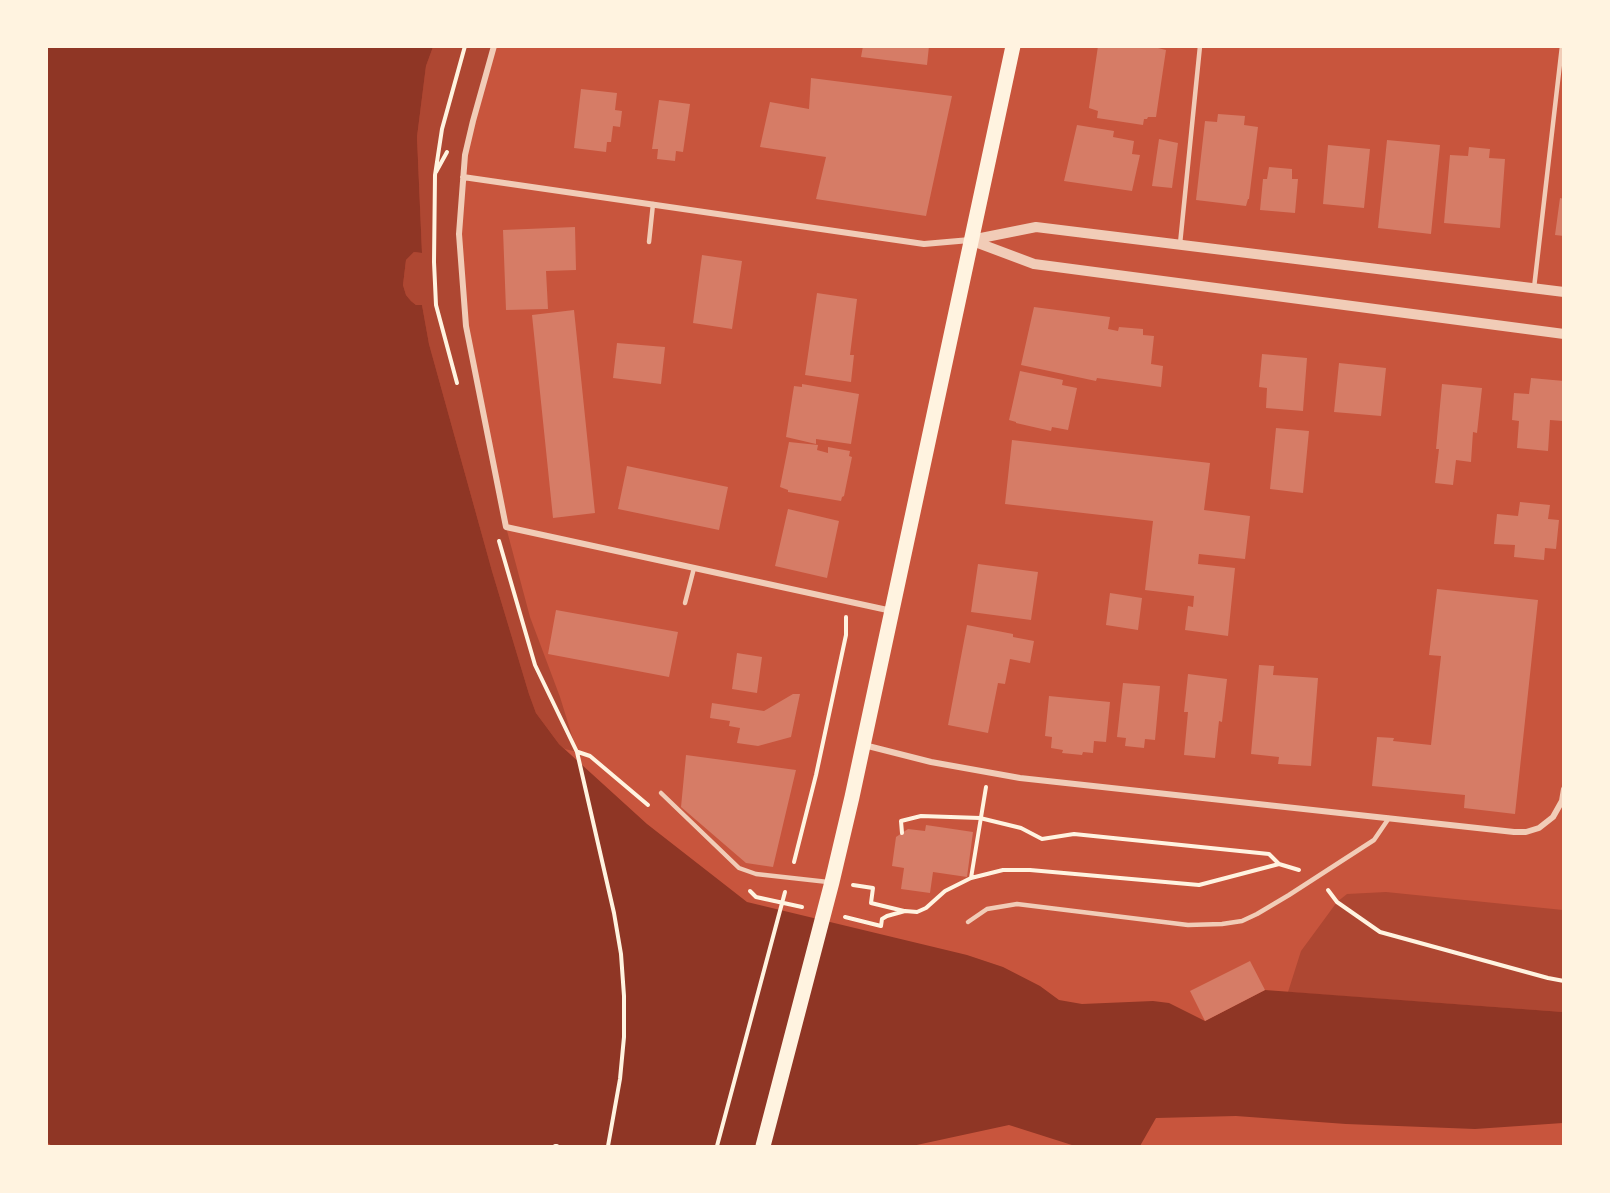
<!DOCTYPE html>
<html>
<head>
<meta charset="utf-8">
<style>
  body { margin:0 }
  #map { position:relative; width:1610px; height:1193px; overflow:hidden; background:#c8553d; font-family:"Archivo Narrow",sans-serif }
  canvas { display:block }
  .frame { position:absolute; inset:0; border:48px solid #fff3e0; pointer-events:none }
</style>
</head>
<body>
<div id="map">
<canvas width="1610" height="1193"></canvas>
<div class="frame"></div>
</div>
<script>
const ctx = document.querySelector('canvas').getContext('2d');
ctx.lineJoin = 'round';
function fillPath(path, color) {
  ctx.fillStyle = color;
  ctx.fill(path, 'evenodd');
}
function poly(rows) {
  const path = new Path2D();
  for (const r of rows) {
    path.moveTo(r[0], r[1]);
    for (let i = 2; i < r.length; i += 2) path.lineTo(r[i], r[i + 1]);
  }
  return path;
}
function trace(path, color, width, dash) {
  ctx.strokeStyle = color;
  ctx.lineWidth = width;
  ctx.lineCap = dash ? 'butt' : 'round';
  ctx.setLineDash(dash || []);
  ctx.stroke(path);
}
fillPath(poly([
  [433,47,494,47,465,155,459,234,466,326,506,527,530,617,560,697,577,752,565,749,559,744,536,713,529,694,492,571,429,344,422,305,416,305,411,301,406,295,403,285,406,260,414,252,422,253,417,137,426,66],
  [1386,892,1563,910,1563,1012,1288,992,1301,951,1337,902,1347,894]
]), '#ae4732');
fillPath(poly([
  [46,47,433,47,426,66,417,137,422,253,414,252,406,260,403,285,406,295,411,301,416,305,422,305,429,344,492,571,529,694,536,713,559,744,647,824,747,902,967,955,1003,967,1040,986,1059,1000,1082,1004,1153,1001,1169,1003,1205,1021,1265,990,1563,1012,1563,1123,1475,1129,1346,1124,1236,1116,1156,1118,1140,1146,1075,1146,1009,1125,912,1146,52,1146,46,1142]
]), '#8f3625');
fillPath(poly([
  [863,46,929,46,927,65,861,57],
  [1098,46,1158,46,1158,48,1166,50,1156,117,1148,117,1147,119,1144,119,1143,125,1097,118,1098,111,1089,108],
  [811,78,952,96,926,216,816,199,826,157,760,147,770,102,809,109],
  [581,89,617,93,615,110,622,111,620,127,613,126,611,142,607,142,606,152,574,148],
  [659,100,690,104,683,152,676,151,675,161,657,159,658,149,652,149],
  [1218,114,1245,116,1244,125,1258,127,1249,199,1248,199,1246,206,1196,200,1205,121,1217,122],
  [1077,125,1114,131,1113,137,1134,141,1132,154,1140,155,1132,191,1064,181],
  [1159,139,1178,143,1172,188,1152,186],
  [1387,140,1440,145,1431,234,1378,228],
  [1328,145,1370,149,1364,208,1323,204],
  [1469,147,1490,149,1489,158,1505,159,1500,228,1444,223,1450,155,1468,156],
  [1269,167,1292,169,1292,179,1298,179,1295,213,1260,210,1263,179,1267,179],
  [1560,198,1564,199,1564,236,1555,235],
  [575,227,576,270,546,271,548,309,506,310,503,230],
  [702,255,742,261,732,329,693,323],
  [817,293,857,299,850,355,854,355,851,382,805,375],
  [1034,307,1110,317,1108,329,1118,331,1119,327,1143,329,1143,335,1154,336,1151,364,1163,366,1161,387,1097,378,1096,381,1021,365],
  [574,310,595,513,553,518,532,315],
  [617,343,665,347,661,384,613,378],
  [1262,354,1307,358,1303,411,1266,408,1267,388,1259,387],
  [1339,363,1386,368,1381,416,1334,412],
  [1020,371,1063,380,1062,385,1077,388,1068,430,1052,427,1051,431,1016,423,1016,422,1009,420],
  [1531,378,1564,381,1563,421,1550,420,1548,451,1517,448,1519,421,1512,420,1514,393,1529,394],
  [802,384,859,394,851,444,816,439,816,444,786,437,794,386,802,387],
  [1442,384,1482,388,1477,433,1473,432,1471,462,1456,460,1453,485,1435,483,1439,449,1436,449],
  [1276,428,1309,431,1303,493,1270,489],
  [1012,440,1210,463,1204,510,1250,516,1245,559,1199,554,1198,564,1235,568,1228,636,1185,630,1188,606,1193,607,1194,596,1145,590,1153,521,1005,504],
  [789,442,818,445,817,450,828,453,828,447,850,451,849,456,852,457,844,496,842,497,841,501,788,492,788,490,780,487],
  [627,466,728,487,719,530,618,509],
  [1520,502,1550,505,1548,519,1559,520,1556,549,1545,548,1544,560,1514,557,1515,545,1494,544,1497,514,1518,516],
  [788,509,839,521,827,578,775,566],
  [978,564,1038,572,1031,620,971,612],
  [1437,589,1538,600,1515,814,1464,808,1465,795,1372,786,1377,737,1394,738,1393,741,1431,745,1441,656,1429,655],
  [1110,593,1142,598,1138,630,1106,625],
  [556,610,678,632,669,677,548,654],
  [967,625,1013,634,1013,637,1034,641,1030,663,1010,659,1005,684,998,683,988,733,948,725],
  [737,653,762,657,757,693,732,689],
  [1259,665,1274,666,1273,675,1318,678,1311,766,1278,764,1279,757,1251,754],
  [1188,674,1227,679,1222,722,1219,721,1215,758,1184,755,1188,712,1184,712],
  [1123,683,1160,686,1155,740,1145,739,1144,748,1125,746,1126,738,1117,737],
  [793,694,800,694,791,737,758,746,737,743,740,728,729,726,730,721,710,718,712,703,764,711],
  [1049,696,1110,702,1106,742,1094,741,1093,753,1083,752,1082,755,1062,753,1063,750,1051,748,1052,737,1045,736],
  [686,755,796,770,773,867,746,863,681,807],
  [926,825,973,832,967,877,933,872,930,893,901,889,904,868,892,866,896,837,908,829,925,831],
  [1250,961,1265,990,1205,1021,1190,991]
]), '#d67c66');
trace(poly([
  [436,172,447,152],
  [457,383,436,305,434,262,435,175,442,129,465,46],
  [499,541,535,665,577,752,614,913,621,954,624,996,624,1037,620,1079,608,1146],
  [578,752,590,756,648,805],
  [902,833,901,821,921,816,980,818,1021,828,1042,839,1074,834,1269,854,1279,864],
  [794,862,816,775,846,635,846,617],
  [971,878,986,787],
  [853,885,873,888,871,903,904,911],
  [1328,890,1337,902,1380,932,1548,978,1564,981],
  [750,891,756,897,802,907],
  [845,917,881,926,882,919,887,916,905,911,917,912,926,908,945,891,971,878,1003,870,1030,870,1199,885,1279,864,1299,870],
  [555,1146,557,1146],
  [717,1146,785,892]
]), '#fff3e0', 4);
trace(poly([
  [649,242,653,204],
  [1180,244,1200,46],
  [1534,288,1562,46],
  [685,603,694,568],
  [661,793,739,868,756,874,828,882],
  [968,922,987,909,1017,904,1188,925,1222,924,1242,921,1257,914,1289,895,1374,840,1389,818]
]), '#f1ccb7', 4.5);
trace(poly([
  [494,46,473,121,465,155,459,234,466,326,506,527,892,611],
  [463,177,924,244,970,240],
  [864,745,931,762,1020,778,1514,832,1526,832,1539,828,1553,817,1562,801,1564,789]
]), '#f1ccb7', 6);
trace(poly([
  [970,240,1034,264,1564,334],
  [971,240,1036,227,1564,292]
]), '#f1ccb7', 10);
trace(poly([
  [763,1146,832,882,852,797,1013,46]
]), '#fff3e0', 15);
</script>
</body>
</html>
